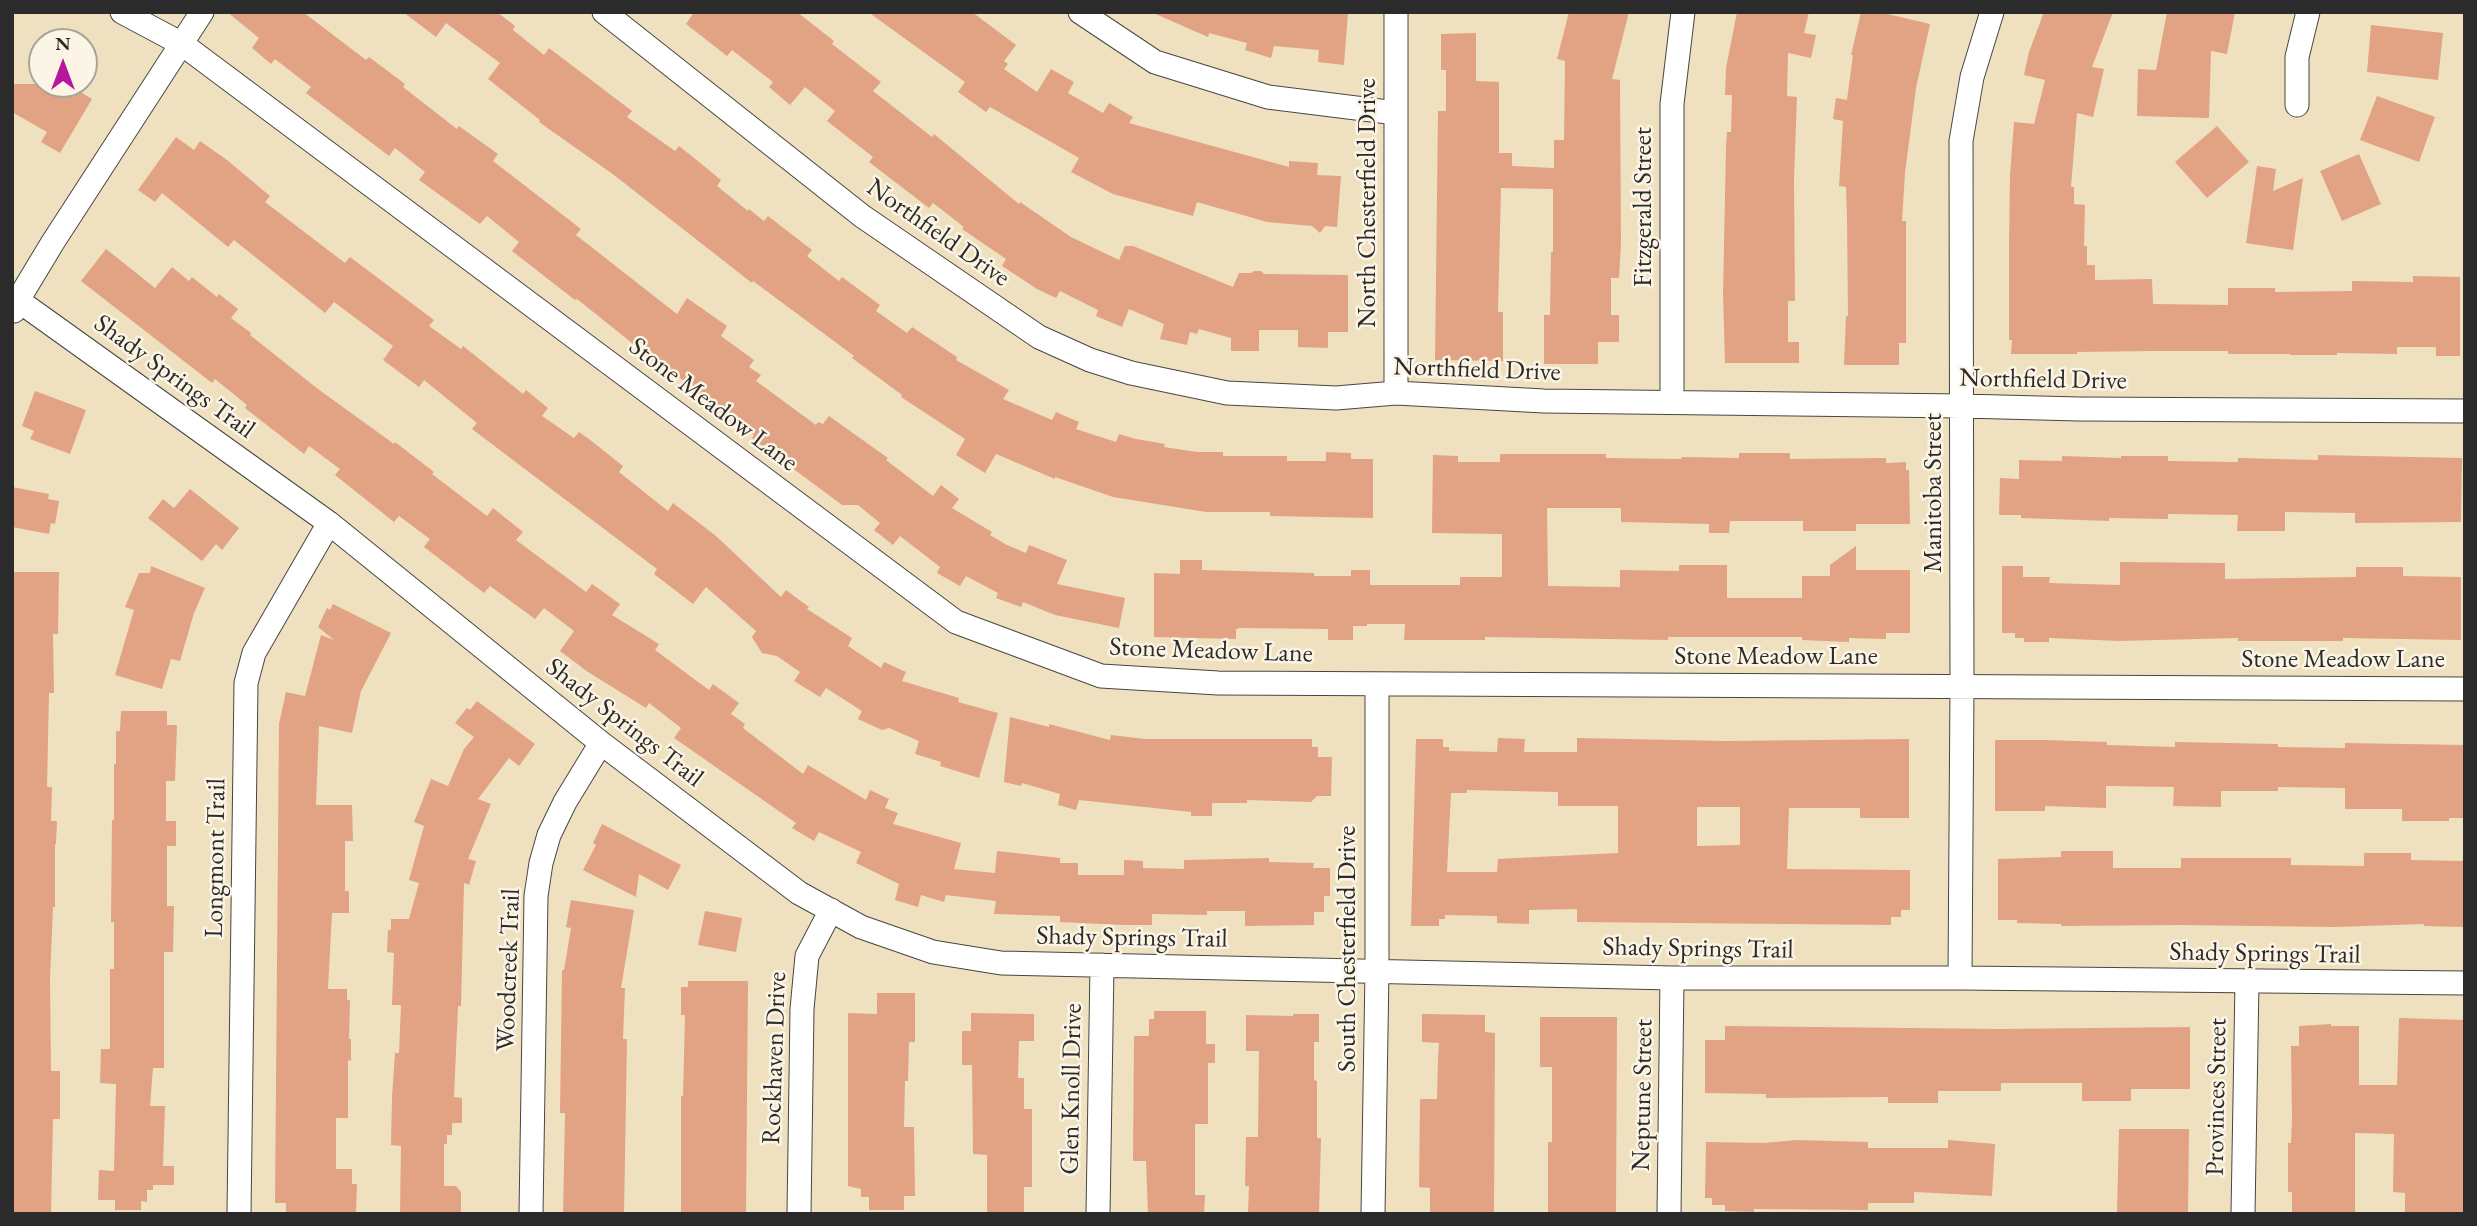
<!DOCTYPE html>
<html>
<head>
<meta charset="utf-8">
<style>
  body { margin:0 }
  #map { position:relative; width:2477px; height:1226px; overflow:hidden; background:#efe1c0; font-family:"EB Garamond",serif }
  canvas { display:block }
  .frame { position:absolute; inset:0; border:14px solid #2b2b2b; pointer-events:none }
  .north { position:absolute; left:28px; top:28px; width:70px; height:70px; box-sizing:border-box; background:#fcf5e5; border:2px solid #a8a49b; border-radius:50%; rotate:0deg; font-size:19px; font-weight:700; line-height:28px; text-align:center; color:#2b2b2b }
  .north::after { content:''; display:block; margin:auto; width:24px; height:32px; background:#b5179e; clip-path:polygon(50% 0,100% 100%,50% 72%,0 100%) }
</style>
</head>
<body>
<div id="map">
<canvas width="2477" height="1226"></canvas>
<div class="frame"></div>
<div class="north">N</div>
</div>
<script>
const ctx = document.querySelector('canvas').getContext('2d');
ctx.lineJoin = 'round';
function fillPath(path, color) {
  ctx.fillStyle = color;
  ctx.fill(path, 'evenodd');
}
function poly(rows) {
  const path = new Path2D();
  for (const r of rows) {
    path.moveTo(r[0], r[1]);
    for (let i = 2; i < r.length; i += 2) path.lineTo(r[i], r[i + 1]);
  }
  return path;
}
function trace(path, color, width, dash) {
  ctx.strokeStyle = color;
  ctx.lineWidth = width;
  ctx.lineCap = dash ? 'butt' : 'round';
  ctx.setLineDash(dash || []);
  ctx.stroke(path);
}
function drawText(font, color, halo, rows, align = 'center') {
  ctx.font = font + ' "EB Garamond",serif';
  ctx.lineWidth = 5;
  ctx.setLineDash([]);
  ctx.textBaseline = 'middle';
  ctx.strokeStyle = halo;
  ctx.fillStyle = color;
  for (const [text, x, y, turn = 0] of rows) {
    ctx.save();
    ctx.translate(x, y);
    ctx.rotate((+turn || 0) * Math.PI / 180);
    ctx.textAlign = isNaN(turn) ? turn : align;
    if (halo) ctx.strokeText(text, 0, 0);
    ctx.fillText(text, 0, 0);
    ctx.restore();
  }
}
fillPath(poly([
  [227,12,303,12,366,60,369,57,405,84,403,87,457,129,459,126,498,154,493,161,581,229,576,235,677,314,687,298,727,326,721,336,754,360,749,367,761,375,756,381,816,425,818,422,823,424,829,416,888,458,886,460,933,496,941,485,959,499,952,508,992,532,990,535,1007,545,1026,553,1029,545,1067,560,1057,584,1125,598,1119,628,1055,615,1023,602,1021,607,996,598,998,593,966,576,960,586,937,573,940,567,900,536,893,545,874,530,880,523,858,505,842,505,752,438,754,435,691,390,693,387,652,359,577,299,575,300,512,251,519,242,487,216,480,224,419,180,425,172,395,148,389,156,306,93,311,87,275,59,271,64,252,48,259,38],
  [403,12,497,12,515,26,513,30,544,55,549,48,632,111,627,117,675,151,679,146,699,162,721,180,717,186,748,211,749,209,764,221,768,216,812,250,807,256,839,281,842,277,880,305,876,311,907,333,912,327,957,357,956,360,1009,390,1003,399,1052,420,1056,412,1079,422,1076,429,1116,442,1119,434,1136,439,1165,444,1164,447,1197,452,1223,452,1223,456,1287,456,1287,461,1326,461,1326,452,1351,453,1351,459,1373,459,1373,518,1270,516,1270,512,1206,512,1113,497,1055,477,1055,479,996,454,985,473,956,455,965,439,901,397,902,395,852,358,854,356,753,281,752,283,614,175,539,122,540,120,488,79,500,63,446,23,436,37],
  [694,12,797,12,834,41,832,44,881,82,873,91,932,137,934,134,1019,204,1020,202,1071,237,1119,260,1125,246,1133,246,1233,287,1239,273,1251,273,1254,271,1261,271,1264,274,1348,275,1348,332,1328,332,1328,348,1298,347,1298,330,1259,330,1259,351,1231,351,1231,338,1199,329,1197,334,1190,332,1187,345,1160,339,1164,324,1129,309,1122,327,1096,316,1098,310,1060,291,1056,298,1037,289,1002,266,1006,259,962,229,964,227,933,203,929,208,869,162,873,157,827,121,835,111,805,87,790,105,769,87,773,82,732,50,727,56,686,24],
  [868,12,972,12,1016,45,1004,61,1008,64,1004,69,1037,92,1051,69,1074,82,1068,93,1103,113,1109,103,1133,117,1129,123,1289,167,1289,161,1318,163,1317,175,1341,176,1337,227,1325,226,1320,233,1312,226,1267,222,1197,202,1193,216,1113,194,1071,172,1079,158,990,107,986,112,958,92,965,82],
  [1151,12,1348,12,1344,65,1318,62,1319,50,1274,46,1271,58,1245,50,1247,43,1209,33,1208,37],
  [1569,12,1629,12,1612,79,1620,80,1621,244,1619,278,1611,278,1611,315,1619,315,1619,342,1598,342,1598,364,1544,364,1544,315,1550,315,1551,252,1553,252,1553,189,1501,188,1498,312,1503,312,1503,361,1435,360,1438,111,1446,111,1446,70,1441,70,1441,34,1476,33,1476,81,1499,82,1499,153,1512,153,1512,166,1554,168,1554,140,1564,140,1565,61,1557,59],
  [1737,12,1809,12,1804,33,1816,35,1811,58,1788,53,1787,96,1797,97,1794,180,1795,301,1788,301,1788,342,1799,342,1799,363,1725,363,1723,294,1726,146,1727,132,1731,132,1732,95,1725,95,1726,68],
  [1861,12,1879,12,1930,24,1916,88,1905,173,1902,221,1906,221,1906,343,1899,343,1899,365,1844,365,1846,316,1848,316,1847,219,1846,187,1839,186,1843,121,1833,119,1836,98,1847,100,1853,55,1851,55],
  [2044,12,2113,12,2092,67,2104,69,2093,117,2077,113,2071,187,2074,187,2074,204,2085,205,2084,246,2087,246,2087,265,2095,265,2095,280,2152,279,2153,304,2228,305,2228,288,2275,288,2275,292,2352,291,2352,281,2413,282,2413,276,2460,277,2460,356,2436,356,2436,347,2397,347,2397,354,2337,353,2337,355,2290,355,2290,354,2228,354,2228,351,2153,351,2077,352,2077,354,2011,354,2012,340,2009,340,2009,245,2010,175,2014,122,2034,124,2045,80,2024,75,2029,52],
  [2167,12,2235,12,2227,54,2211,51,2209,118,2137,116,2138,69,2156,70],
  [2371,25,2443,33,2438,80,2367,72],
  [12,84,67,84,92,99,60,153,41,142,47,132,12,112],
  [2377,96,2435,117,2419,162,2360,140],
  [2217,126,2249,162,2207,198,2175,162],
  [176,137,194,150,200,141,227,160,270,196,265,202,345,263,350,257,434,320,429,326,461,349,463,346,523,394,526,390,548,408,542,416,574,438,579,432,589,439,623,466,619,472,668,511,673,503,716,536,781,597,786,590,809,607,807,609,852,638,848,646,881,668,884,662,906,672,902,681,959,698,958,702,998,713,979,778,940,766,941,762,915,754,919,741,889,728,882,730,858,719,862,711,826,688,820,697,794,681,800,672,777,656,762,653,752,637,756,631,706,587,693,604,654,574,657,569,472,429,477,423,424,380,419,387,383,360,393,346,334,302,325,313,234,240,228,247,162,193,155,202,138,190],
  [2359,154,2381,204,2342,221,2320,171],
  [2257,166,2276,169,2273,191,2303,178,2293,250,2246,243],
  [106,249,155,288,172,267,189,281,192,277,217,297,219,294,238,309,231,318,251,333,250,335,318,389,394,444,395,442,434,472,432,474,487,516,493,508,523,532,516,540,586,592,592,584,620,604,612,615,659,644,655,650,709,690,713,684,739,703,731,714,745,724,743,728,803,774,808,765,866,800,870,790,889,799,885,808,898,813,893,824,961,843,954,869,995,873,997,851,1060,858,1060,863,1078,863,1078,875,1124,875,1124,860,1143,861,1143,868,1184,869,1184,860,1269,858,1269,862,1314,863,1313,868,1330,868,1330,896,1324,896,1324,912,1314,912,1314,925,1245,926,1245,911,1207,911,1207,915,1152,914,1152,925,1125,925,1060,922,1060,916,994,914,996,901,946,895,944,902,921,895,918,907,895,900,899,884,856,863,861,852,819,832,814,841,792,828,796,823,674,738,681,728,649,703,646,708,588,672,560,651,574,631,544,608,535,619,490,586,484,593,424,547,430,539,399,516,394,522,335,475,340,469,309,446,304,454,245,408,247,405,215,379,212,383,81,281],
  [35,391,86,410,70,454,30,439,34,431,22,426],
  [1739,453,1790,453,1790,459,1886,458,1886,463,1906,462,1906,470,1909,470,1910,524,1856,524,1856,531,1803,531,1803,521,1730,521,1729,533,1709,533,1709,524,1621,522,1621,508,1547,508,1548,586,1620,587,1620,570,1679,571,1679,565,1727,565,1727,598,1802,598,1802,576,1830,576,1830,565,1856,546,1856,570,1910,570,1910,633,1886,633,1886,639,1849,638,1849,642,1802,640,1802,637,1668,637,1668,640,1485,637,1485,640,1404,640,1405,624,1367,624,1367,626,1353,626,1353,640,1328,640,1328,629,1240,628,1236,629,1236,639,1154,637,1154,573,1180,574,1180,560,1202,560,1202,570,1314,573,1314,576,1351,576,1351,570,1370,570,1370,585,1460,585,1460,577,1502,577,1502,534,1432,533,1433,455,1458,456,1458,462,1500,462,1500,454,1606,454,1606,458,1681,459,1682,457,1739,458],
  [2318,455,2462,458,2461,522,2355,523,2355,513,2285,512,2285,531,2237,531,2238,515,2168,514,2168,519,2109,518,2109,521,2021,518,2021,515,1999,515,2000,478,2019,479,2019,460,2062,461,2062,456,2121,458,2121,456,2168,456,2168,461,2238,462,2238,458,2318,460],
  [12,487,49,494,48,499,59,501,55,524,51,523,49,534,12,527],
  [190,489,239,528,222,550,216,544,202,561,148,518,163,499,174,508],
  [2120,562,2225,563,2225,579,2356,577,2356,567,2403,567,2403,576,2461,577,2461,640,2343,638,2343,641,2238,641,2238,638,2119,641,2049,638,2049,642,2024,642,2024,638,2015,638,2015,633,2002,633,2002,566,2023,566,2023,577,2050,577,2049,583,2120,585],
  [151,566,205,588,194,613,180,661,171,659,162,689,115,675,134,610,125,607,139,573,150,573],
  [12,572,59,572,58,634,53,634,54,693,49,693,47,787,52,787,51,821,57,821,56,844,55,844,55,907,53,907,50,979,51,1071,60,1071,60,1119,53,1119,51,1214,12,1214],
  [333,604,391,633,361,691,352,733,319,726,316,805,352,805,353,841,345,841,345,891,349,891,349,913,332,913,328,989,347,989,347,1000,350,1000,349,1039,351,1039,351,1061,348,1060,348,1118,336,1118,336,1169,352,1169,352,1184,357,1184,356,1214,286,1214,286,1203,275,1203,279,724,286,692,305,696,321,635,334,640,318,627,327,608,330,610],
  [477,701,535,744,519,766,509,758,478,799,491,804,468,859,476,861,469,885,464,883,461,1006,458,1006,454,1097,462,1098,462,1123,452,1123,452,1135,447,1135,447,1144,444,1144,444,1186,456,1186,461,1192,461,1214,400,1214,401,1146,391,1145,392,1097,395,1053,399,1053,401,1005,392,1005,394,953,387,952,388,930,391,930,391,919,409,919,419,883,409,880,424,826,414,822,431,779,448,786,464,749,474,737,455,723,467,708,470,710],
  [121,711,167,711,167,725,177,725,175,781,166,781,166,821,176,821,176,846,167,846,167,906,174,906,173,952,164,952,164,1068,153,1068,150,1106,165,1106,163,1166,174,1166,174,1185,153,1185,153,1190,147,1190,147,1202,141,1201,141,1210,115,1210,115,1200,98,1200,99,1170,114,1171,116,1084,100,1083,101,1049,110,1049,110,969,114,969,114,922,111,922,112,820,114,820,114,764,116,764,116,731,120,731],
  [1010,717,1049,727,1049,724,1110,740,1111,735,1145,739,1312,739,1312,747,1318,747,1318,757,1332,757,1331,796,1317,796,1311,802,1247,800,1247,803,1212,803,1212,816,1191,816,1191,812,1079,800,1076,810,1058,805,1060,794,1022,783,1021,786,1004,782],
  [1498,738,1525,739,1524,752,1577,752,1577,738,1726,741,1909,739,1909,818,1860,818,1860,808,1789,808,1787,869,1910,870,1910,910,1901,910,1901,917,1891,917,1891,925,1577,922,1577,909,1529,910,1529,924,1497,923,1497,916,1445,915,1445,919,1439,919,1439,926,1411,926,1416,739,1443,739,1443,747,1449,747,1449,751,1497,752],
  [1467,790,1558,792,1558,806,1618,806,1618,853,1498,859,1497,872,1447,872,1451,793,1467,793],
  [1697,807,1740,807,1740,845,1697,846],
  [1995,740,2045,740,2107,742,2107,745,2175,747,2175,742,2278,744,2278,747,2345,748,2345,743,2465,745,2465,818,2449,818,2449,821,2402,821,2402,809,2345,809,2345,788,2278,787,2278,791,2221,791,2221,807,2173,806,2174,787,2106,786,2106,808,2045,806,2045,811,1995,811],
  [602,824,681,865,668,890,639,874,636,897,583,870,596,845,593,843],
  [2061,851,2113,851,2113,868,2181,868,2181,858,2291,858,2291,865,2364,866,2364,853,2411,853,2411,860,2465,861,2465,927,2424,926,2424,924,2335,927,2181,925,2061,926,2061,924,2017,923,2017,920,1998,920,1998,859,2061,857],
  [571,900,634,910,621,988,625,988,623,1039,627,1039,624,1214,563,1214,565,1113,560,1113,562,970,564,970,571,928,566,927],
  [705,911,742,918,736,952,698,945],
  [688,981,748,981,746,1214,681,1214,681,1096,683,1096,685,1015,681,1015,681,987,688,987],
  [877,993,915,993,915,1042,909,1042,908,1081,905,1081,904,1127,914,1127,915,1196,904,1196,904,1210,869,1210,869,1197,861,1197,861,1189,848,1186,848,1013,877,1014],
  [1154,1011,1206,1011,1206,1044,1215,1044,1215,1063,1208,1063,1208,1124,1195,1124,1195,1195,1205,1195,1204,1214,1148,1214,1146,1161,1133,1161,1134,1036,1149,1036,1149,1019,1154,1019],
  [971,1013,1034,1014,1034,1041,1019,1041,1018,1078,1024,1078,1024,1109,1032,1109,1032,1187,1024,1187,1024,1214,987,1214,987,1155,973,1154,972,1065,962,1065,962,1031,971,1031],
  [1293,1014,1319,1014,1319,1042,1314,1042,1314,1080,1317,1081,1317,1138,1321,1138,1319,1214,1248,1214,1249,1186,1245,1186,1246,1137,1258,1137,1259,1051,1246,1051,1246,1015,1293,1016],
  [1422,1014,1485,1015,1485,1032,1495,1033,1494,1214,1430,1214,1430,1188,1419,1187,1420,1099,1437,1099,1438,1057,1439,1043,1422,1042],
  [1540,1017,1617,1017,1616,1214,1548,1214,1548,1142,1552,1142,1552,1067,1540,1067],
  [2399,1018,2465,1020,2465,1214,2405,1214,2405,1193,2393,1192,2394,1134,2355,1133,2355,1214,2292,1214,2292,1192,2288,1192,2288,1143,2291,1143,2292,1119,2291,1046,2299,1046,2299,1026,2331,1024,2331,1026,2359,1026,2359,1085,2397,1085],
  [1725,1026,2001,1029,2190,1027,2190,1089,2131,1089,2131,1101,2082,1101,2082,1083,2001,1083,2001,1091,1938,1091,1938,1103,1888,1103,1888,1097,1766,1098,1766,1094,1705,1093,1705,1040,1725,1040],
  [2119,1129,2189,1129,2188,1214,2117,1214],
  [1796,1140,1868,1142,1868,1148,1948,1148,1948,1140,1995,1144,1992,1196,1914,1192,1914,1203,1868,1203,1868,1210,1754,1209,1754,1212,1725,1211,1725,1205,1712,1205,1712,1198,1705,1198,1706,1142,1764,1143]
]), '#e2a284');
const street = poly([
  [122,12,182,44,956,622,1101,676,1218,683,2465,689],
  [604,12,862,216,1039,337,1090,360,1131,373,1227,393,1336,398,1396,393,1544,401,1962,406,2079,409,2465,411],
  [1080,12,1155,62,1268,97,1396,113],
  [1396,12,1396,393],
  [2297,105,2297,57,2308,12],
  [12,296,329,523,601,743,799,893,861,927,933,952,1001,963,1672,978,1960,978,2465,983],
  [14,311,18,300,53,242,202,12],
  [1672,402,1672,104,1683,12],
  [1960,978,1962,685,1961,141,1972,77,1992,12],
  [239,1214,246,683,254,653,329,523],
  [531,1214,536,896,541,863,549,835,565,802,601,743],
  [799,1214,802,1009,807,956,831,910],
  [1098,1214,1102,965],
  [1373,1214,1377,971,1377,684],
  [1669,1214,1672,978],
  [2243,1214,2247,982]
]);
trace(street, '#484641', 25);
trace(street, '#fff', 23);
drawText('26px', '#2b2b2b', '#fcf5e5', [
  ["North Chesterfield Drive",1368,203,-90],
  ["Fitzgerald Street",1644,207,-90],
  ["Northfield Drive",938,233,35],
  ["Northfield Drive",1477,370,2],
  ["Shady Springs Trail",174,377,36],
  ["Northfield Drive",2043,380,1],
  ["Stone Meadow Lane",713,405,37],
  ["Manitoba Street",1934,493,-90],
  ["Stone Meadow Lane",1211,651,2],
  ["Stone Meadow Lane",1776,657],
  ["Stone Meadow Lane",2343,660],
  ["Shady Springs Trail",624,723,38],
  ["Longmont Trail",216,858,-89],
  ["Shady Springs Trail",1132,938,1],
  ["South Chesterfield Drive",1348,949,-90],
  ["Shady Springs Trail",1698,949,1],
  ["Shady Springs Trail",2265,954,1],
  ["Woodcreek Trail",509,970,-88],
  ["Rockhaven Drive",775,1058,-88],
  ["Glen Knoll Drive",1072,1089,-89],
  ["Neptune Street",1643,1095,-89],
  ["Provinces Street",2217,1097,-89]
]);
</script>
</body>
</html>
